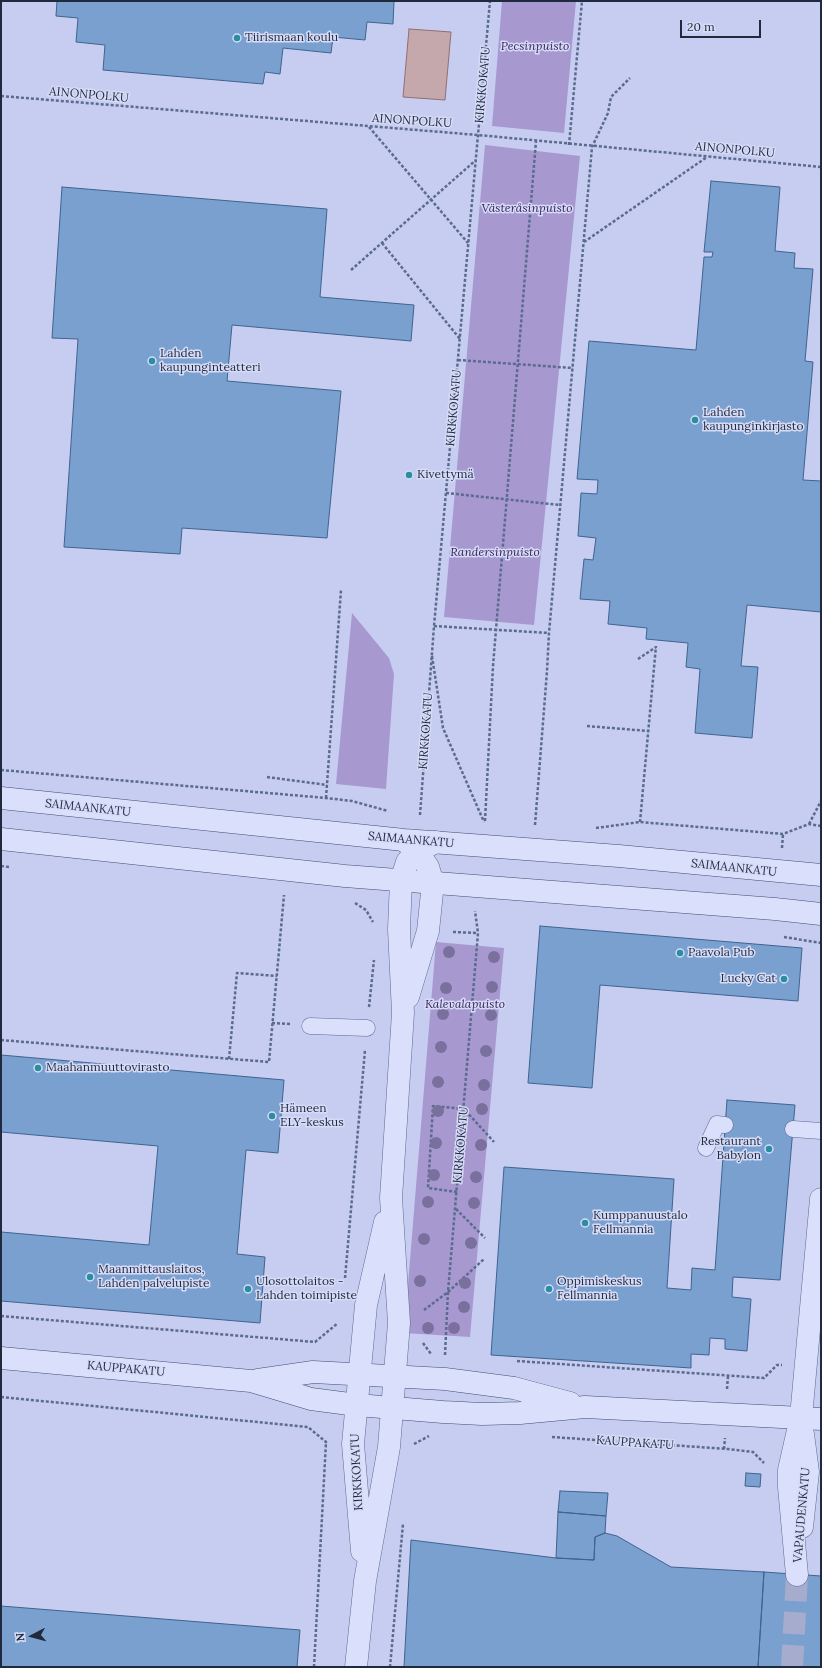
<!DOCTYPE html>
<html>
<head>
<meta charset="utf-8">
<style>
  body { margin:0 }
  #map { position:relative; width:822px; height:1668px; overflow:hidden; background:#c6cdf1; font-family:Lora,serif }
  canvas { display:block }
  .frame { position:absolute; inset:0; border:2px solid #1f2a3d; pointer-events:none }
  .north { position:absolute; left:12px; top:1616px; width:40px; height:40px; -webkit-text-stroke:3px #d6dbf7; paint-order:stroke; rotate:264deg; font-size:11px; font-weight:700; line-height:16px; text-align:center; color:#1f2a3d }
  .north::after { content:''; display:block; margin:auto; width:14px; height:18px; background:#1f2a3d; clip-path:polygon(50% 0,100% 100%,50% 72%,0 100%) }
  .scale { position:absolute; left:680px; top:20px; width:81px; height:18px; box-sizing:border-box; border:2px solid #1f2a3d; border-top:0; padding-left:5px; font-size:12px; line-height:14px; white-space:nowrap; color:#1f2a3d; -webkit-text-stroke:3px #d6dbf7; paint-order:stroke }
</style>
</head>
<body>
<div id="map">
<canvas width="822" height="1668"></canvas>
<div class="frame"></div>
<div class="north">N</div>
<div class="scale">20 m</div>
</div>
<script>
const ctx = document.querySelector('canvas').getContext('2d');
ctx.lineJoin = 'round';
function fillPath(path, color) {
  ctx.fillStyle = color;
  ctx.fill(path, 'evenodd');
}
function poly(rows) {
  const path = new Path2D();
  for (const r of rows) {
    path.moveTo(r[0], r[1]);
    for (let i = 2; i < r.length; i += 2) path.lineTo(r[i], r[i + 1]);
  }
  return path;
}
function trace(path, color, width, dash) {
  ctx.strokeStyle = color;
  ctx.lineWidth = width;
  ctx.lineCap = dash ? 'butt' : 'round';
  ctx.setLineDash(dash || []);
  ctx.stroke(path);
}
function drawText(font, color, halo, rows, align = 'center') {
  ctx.font = font + ' Lora,serif';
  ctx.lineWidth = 3;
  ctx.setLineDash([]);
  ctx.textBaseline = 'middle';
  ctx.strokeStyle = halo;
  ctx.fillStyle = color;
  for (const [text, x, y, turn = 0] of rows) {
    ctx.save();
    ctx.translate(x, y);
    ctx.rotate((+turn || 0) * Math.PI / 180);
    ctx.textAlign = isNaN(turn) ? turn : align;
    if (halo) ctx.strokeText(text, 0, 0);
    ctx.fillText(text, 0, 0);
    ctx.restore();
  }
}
fillPath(poly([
  [502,1,576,1,564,133,492,126],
  [485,145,580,156,534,625,444,617],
  [352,613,389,658,394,674,386,789,336,784],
  [436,942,504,948,470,1337,404,1333]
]), '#a799d0');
const water = poly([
  [409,29,451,32,445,100,403,97,409,29]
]);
fillPath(water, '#c4a8ac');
trace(water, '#936d71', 1);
const building = poly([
  [57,1,394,1,393,24,367,22,365,40,333,37,331,53,283,48,280,74,265,72,263,84,103,70,105,45,76,42,78,18,56,16,57,1],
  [711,181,780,187,775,251,795,253,794,268,813,269,805,361,813,362,803,480,821,481,821,612,747,605,741,666,758,667,752,738,695,733,700,669,686,667,688,643,646,639,647,628,608,624,610,601,580,599,584,559,593,560,596,538,578,536,581,493,597,494,598,480,577,479,589,341,696,350,704,257,712,257,713,252,704,252,711,181],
  [62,187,327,209,320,297,414,305,411,341,232,325,227,381,341,391,327,538,182,528,180,554,64,547,78,339,52,338,62,187],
  [540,926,802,948,798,1001,600,985,592,1088,528,1083,540,926],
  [1,1055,284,1080,278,1153,246,1150,237,1254,265,1257,260,1323,1,1301,1,1232,149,1245,158,1146,1,1132,1,1055],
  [727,1100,795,1105,780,1280,733,1277,732,1297,751,1299,747,1351,725,1349,725,1339,710,1338,709,1355,691,1354,691,1368,491,1355,504,1167,674,1179,667,1288,691,1290,692,1268,715,1270,727,1100],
  [746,1473,761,1474,760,1487,745,1486,746,1473],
  [560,1491,608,1493,606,1516,558,1512,560,1491],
  [558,1512,606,1516,605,1533,595,1537,594,1560,556,1558,558,1512],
  [605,1533,617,1536,671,1567,764,1572,758,1667,404,1667,411,1540,556,1558,594,1560,595,1537,605,1533],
  [764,1572,821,1576,821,1667,758,1667,764,1572],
  [1,1606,300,1630,297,1667,1,1667,1,1606]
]);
fillPath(building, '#7aa0d0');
trace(building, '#3f638e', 1);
trace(poly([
  [792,1667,797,1575]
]), '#a5accd', 22, [22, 11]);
const lane = poly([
  [310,1026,367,1028],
  [793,1129,821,1131],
  [706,1148,717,1124,725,1125]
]);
const street = poly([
  [406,842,417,851,428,867,433,883,428,931,408,997],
  [802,1527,808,1472,803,1434],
  [362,1551,353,1444,366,1305,385,1222],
  [797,1575,789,1487,789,1470,801,1417,821,1199],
  [356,1667,365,1581,389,1447,399,1323,391,1198,403,1013,399,929,401,881,407,862,417,851,436,842]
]);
const secondary = poly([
  [1,798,404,840,619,856,821,875],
  [1,839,345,876,775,909,821,914],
  [1,1358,251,1381,311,1399,357,1405,443,1412,482,1414,520,1413,585,1407,821,1419],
  [258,1380,313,1372,445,1379,514,1388,570,1403]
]);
trace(lane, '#5a6b8d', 17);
trace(street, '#5a6b8d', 23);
trace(secondary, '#3d4f6f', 23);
trace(poly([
  [1,96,478,135,821,167],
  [369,127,468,243],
  [569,145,582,1],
  [584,242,707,157],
  [382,243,460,339],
  [351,270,476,160],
  [458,360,573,368],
  [446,493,560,505],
  [434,626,549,633],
  [432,656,443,728,484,822],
  [638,659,656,647],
  [587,726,648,731],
  [1,770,326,798,352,801,388,811],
  [267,777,327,785],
  [326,798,341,590],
  [420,815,434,626,490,1],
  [485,821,493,666,536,141],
  [640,822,656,646],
  [809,824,821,801],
  [535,825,547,671,549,633,592,147,608,113,611,97,630,78],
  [596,828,640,822,783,834,809,824,821,826],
  [782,848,783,834],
  [1,866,9,867],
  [355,903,366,910,373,922],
  [453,932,478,933],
  [784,937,821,943],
  [369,1007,374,960],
  [272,1023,290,1024],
  [1,1040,269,1062,284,895],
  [229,1059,237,973,277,976],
  [457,1192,428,1188,433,1106,464,1109,494,1142],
  [456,1209,485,1238],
  [345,1278,365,1050],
  [424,1310,448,1292,484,1259],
  [1,1316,315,1342,338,1323],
  [423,1343,431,1354],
  [445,1355,448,1292,478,933,475,911],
  [517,1361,764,1378,777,1365,782,1365],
  [727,1389,728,1376],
  [1,1397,308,1427,326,1442,328,1442],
  [552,1437,728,1449,753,1452,764,1463],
  [414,1444,429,1436],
  [724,1449,725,1438],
  [314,1667,326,1442],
  [390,1667,403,1524]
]), '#5a6b8d', 2.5, [3, 2]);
trace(lane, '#dadffb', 16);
trace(street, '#dadffb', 22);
trace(secondary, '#dadffb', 22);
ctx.fillStyle = '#79709e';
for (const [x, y] of [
  [449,952],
  [494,957],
  [492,987],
  [446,988],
  [443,1014],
  [491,1015],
  [441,1047],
  [486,1051],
  [438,1082],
  [484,1085],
  [482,1109],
  [438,1111],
  [436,1143],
  [481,1145],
  [434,1175],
  [476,1177],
  [428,1202],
  [474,1203],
  [424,1239],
  [471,1243],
  [420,1281],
  [465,1283],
  [464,1307],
  [428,1328],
  [454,1328]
]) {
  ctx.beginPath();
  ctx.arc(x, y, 6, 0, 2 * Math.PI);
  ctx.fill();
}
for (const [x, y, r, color] of [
  [237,38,4,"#278fa0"],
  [152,361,4,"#278fa0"],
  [695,420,4,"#278fa0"],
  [409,475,4,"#278fa0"],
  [680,953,4,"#278fa0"],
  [784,979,4,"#278fa0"],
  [38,1068,4,"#278fa0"],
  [272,1116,4,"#278fa0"],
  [769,1149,4,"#278fa0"],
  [585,1223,4,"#278fa0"],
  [90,1277,4,"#278fa0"],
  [248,1289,4,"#278fa0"],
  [549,1289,4,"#278fa0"]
]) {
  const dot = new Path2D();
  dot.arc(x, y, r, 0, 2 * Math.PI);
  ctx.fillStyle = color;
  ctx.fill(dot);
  trace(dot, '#d6dbf7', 1.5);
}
drawText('12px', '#1f2a3d', '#d6dbf7', [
  ["Tiirismaan koulu",245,38],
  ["Lahden",160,354],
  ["kaupunginteatteri",160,368],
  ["Lahden",703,413],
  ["kaupunginkirjasto",703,427],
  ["Kivettymä",417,475],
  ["Paavola Pub",688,953],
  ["Lucky Cat",776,979,"right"],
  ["Maahanmuuttovirasto",46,1068],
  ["Hämeen",280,1109],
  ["ELY-keskus",280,1123],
  ["Restaurant",761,1142,"right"],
  ["Babylon",761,1156,"right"],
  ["Kumppanuustalo",593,1216],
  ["Fellmannia",593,1230],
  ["Maanmittauslaitos,",98,1270],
  ["Lahden palvelupiste",98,1284],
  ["Ulosottolaitos -",256,1282],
  ["Lahden toimipiste",256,1296],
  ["Oppimiskeskus",557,1282],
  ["Fellmannia",557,1296]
], 'left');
drawText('italic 12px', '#3a245a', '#d6dbf7', [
  ["Pecsinpuisto",535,47],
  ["Västeråsinpuisto",527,209],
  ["Randersinpuisto",495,553],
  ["Kalevalapuisto",465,1005]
]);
drawText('12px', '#1f2a3d', '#d6dbf7', [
  ["KIRKKOKATU",483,85,-85],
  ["AINONPOLKU",89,95,5],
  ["AINONPOLKU",412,121,4],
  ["AINONPOLKU",735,150,5],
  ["KIRKKOKATU",454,408,-85],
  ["KIRKKOKATU",426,731,-86],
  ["SAIMAANKATU",88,808,6],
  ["SAIMAANKATU",411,840,5],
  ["SAIMAANKATU",734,868,6],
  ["KIRKKOKATU",461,1145,-85],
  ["KAUPPAKATU",126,1369,5],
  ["KAUPPAKATU",635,1443,4],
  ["KIRKKOKATU",357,1472,-93],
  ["VAPAUDENKATU",802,1515,-85]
]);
</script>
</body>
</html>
